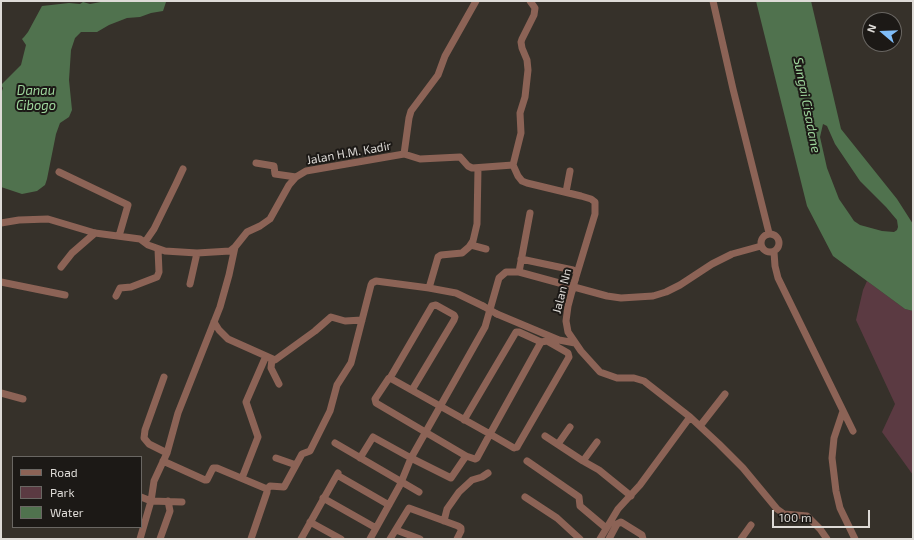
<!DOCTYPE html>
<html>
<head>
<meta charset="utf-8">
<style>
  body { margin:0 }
  #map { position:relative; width:914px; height:540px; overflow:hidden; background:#36312a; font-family:"Exo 2",sans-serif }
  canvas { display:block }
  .frame { position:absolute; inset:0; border:2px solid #dedbd7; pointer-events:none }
  .legend { position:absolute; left:12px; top:456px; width:130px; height:72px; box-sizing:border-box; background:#1c1916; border:1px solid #6a6763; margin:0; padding:5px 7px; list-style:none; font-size:12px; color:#dedbd7 }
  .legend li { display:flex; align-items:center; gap:8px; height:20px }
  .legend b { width:20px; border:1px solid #6a6763 }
  .north { position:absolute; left:862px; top:12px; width:40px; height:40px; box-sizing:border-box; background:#1c1916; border:1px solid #6a6763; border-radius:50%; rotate:289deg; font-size:11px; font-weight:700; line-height:16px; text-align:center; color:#dedbd7 }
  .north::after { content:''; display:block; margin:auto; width:14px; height:18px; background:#7fbdf9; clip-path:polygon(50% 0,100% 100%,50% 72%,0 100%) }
  .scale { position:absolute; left:772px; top:510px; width:98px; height:18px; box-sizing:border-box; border:2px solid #dedbd7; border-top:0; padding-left:5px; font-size:12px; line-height:14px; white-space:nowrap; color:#dedbd7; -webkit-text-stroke:3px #1c1916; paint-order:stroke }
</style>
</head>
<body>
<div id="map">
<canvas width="914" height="540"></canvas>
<div class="frame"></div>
<ul class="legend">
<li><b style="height:5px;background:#8c6356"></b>Road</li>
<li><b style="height:11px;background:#5b3a42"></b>Park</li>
<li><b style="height:11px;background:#50724e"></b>Water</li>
</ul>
<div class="north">N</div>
<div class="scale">100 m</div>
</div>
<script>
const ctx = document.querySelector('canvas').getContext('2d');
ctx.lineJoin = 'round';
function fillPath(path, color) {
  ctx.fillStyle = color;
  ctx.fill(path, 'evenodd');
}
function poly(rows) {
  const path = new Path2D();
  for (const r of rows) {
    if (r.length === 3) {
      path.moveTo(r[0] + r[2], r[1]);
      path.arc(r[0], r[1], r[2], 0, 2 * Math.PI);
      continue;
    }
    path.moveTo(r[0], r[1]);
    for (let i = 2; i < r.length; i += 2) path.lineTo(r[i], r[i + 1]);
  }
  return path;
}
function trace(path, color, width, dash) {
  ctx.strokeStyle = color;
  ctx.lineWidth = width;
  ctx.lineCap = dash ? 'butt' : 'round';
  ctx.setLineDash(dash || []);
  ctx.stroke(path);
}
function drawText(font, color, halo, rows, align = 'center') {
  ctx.font = font + ' "Exo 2",sans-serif';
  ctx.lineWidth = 4;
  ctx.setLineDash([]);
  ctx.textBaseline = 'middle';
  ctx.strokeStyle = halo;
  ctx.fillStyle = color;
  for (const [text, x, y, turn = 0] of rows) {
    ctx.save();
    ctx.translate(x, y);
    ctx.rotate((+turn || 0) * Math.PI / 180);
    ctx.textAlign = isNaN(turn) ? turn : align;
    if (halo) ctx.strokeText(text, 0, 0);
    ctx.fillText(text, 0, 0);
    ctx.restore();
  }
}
fillPath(poly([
  [867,281,905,309,913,311,913,475,882,432,895,404,856,320,863,290]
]), '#5b3a42');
fillPath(poly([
  [106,1,164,1,166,2,163,11,151,13,140,17,127,18,109,25,97,32,81,32,75,38,71,50,69,80,72,110,69,117,60,123,56,134,47,179,45,185,37,191,22,194,1,187,1,94,3,88,1,85,21,65,26,45,22,39,24,37,28,32,42,6,69,3,80,4,83,2,90,4],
  [756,1,811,1,841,129,897,199,913,224,913,311,905,309,833,256,807,206],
  [823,124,827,126,835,144,860,181,886,207,897,220,898,227,897,230,894,232,882,231,860,225,854,221,850,215,839,199,827,168,820,137]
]), '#50724e');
trace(poly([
  [530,1,535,8,534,15,522,39,521,42,522,48,527,60,528,70,525,97,520,113,521,133,513,165,518,176,522,181,527,183,581,196,591,199,595,202,595,214,575,280],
  [713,1,733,89,769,233],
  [404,154,420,159,460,157,468,166,472,168,513,165],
  [256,163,274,166,275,174,296,177],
  [59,172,128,205,119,236],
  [566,192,570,171],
  [1,223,19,220,48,219,95,233,140,239,148,245,165,251,197,253,230,251,235,247,247,232,260,226,270,219,289,185,296,177,306,171,404,154,409,118,411,111,438,75,445,56,476,1],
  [770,243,9],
  [145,242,154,229,176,184,183,169],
  [471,245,486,249],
  [774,252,775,266,778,278,853,431],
  [521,259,573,270],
  [61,267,72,253,95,233],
  [519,272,530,213],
  [1,282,65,295],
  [190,284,197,253],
  [429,288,456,293,483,306],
  [572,291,568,306,566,321,568,332,581,351,600,372,617,378,634,378,644,381,690,417,719,444,743,468,777,509,784,514,807,516,820,529,827,539],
  [116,296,120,288,131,287,157,277,159,272,158,249],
  [497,314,559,340,575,343],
  [214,322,219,330,228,339,275,360,315,331,331,317,345,321,362,320],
  [272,359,271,368,279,384],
  [164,377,145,430,144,438,149,444,167,453],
  [390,378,432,306,436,305,454,315,455,317,454,320,412,390],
  [1,393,23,399],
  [843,411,834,438,832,458,836,491,840,508,855,539],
  [464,420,516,332,519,332,541,342],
  [700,426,725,394],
  [545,436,583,461,599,470,631,496],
  [335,443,419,492],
  [558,444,570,427],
  [517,447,569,357,568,353,547,341,541,342,490,434,477,458,475,459,466,456,376,403,375,399,389,378,390,378,490,434,514,448,517,447],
  [276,458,296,465],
  [360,458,373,437,411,458,451,478,466,456],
  [163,461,205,480,207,480,213,468,217,468,267,489,267,492,251,539],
  [527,461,579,497,580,506,606,528],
  [583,461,597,442],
  [337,475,389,505],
  [242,478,258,437,246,402,266,356],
  [267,489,270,486,284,487,302,454,310,451,330,411,337,385,351,363,371,285,372,283,376,281,429,288,438,257,441,255,462,253,469,247,473,241,477,224,478,168],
  [141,497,151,501,182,502],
  [525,497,557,518,580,539],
  [323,498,376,528],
  [444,521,447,509,459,492,472,480,482,477,488,473],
  [310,522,341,539],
  [396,530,420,539],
  [140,539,151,501,154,481,167,453,178,413,220,307,229,275,235,247],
  [160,539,170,511,168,501],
  [301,539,338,473],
  [370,539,400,485,411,458,485,327,499,278,506,272,519,272,607,296,621,298,653,296,666,292,680,285,712,264,732,254,761,246],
  [390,539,409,508,458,526,461,528,461,531,457,539],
  [600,539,618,509,640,485,690,417],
  [609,539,617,524,621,522,642,535,643,539],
  [741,539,751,525]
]), '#8c6356', 7);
trace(poly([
  [572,291,575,280],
  [483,306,497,314]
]), '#8c6356', 7);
drawText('12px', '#dedbd7', '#1c1916', [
  ["Jalan H.M. Kadir",349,153,-10],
  ["Jalan Nn",562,291,-76]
]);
drawText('italic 13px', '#9ed69c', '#1c1916', [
  ["Danau",36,91],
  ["Cibogo",36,106],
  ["Sungai Cisadane",807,105,79]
]);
</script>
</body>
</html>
